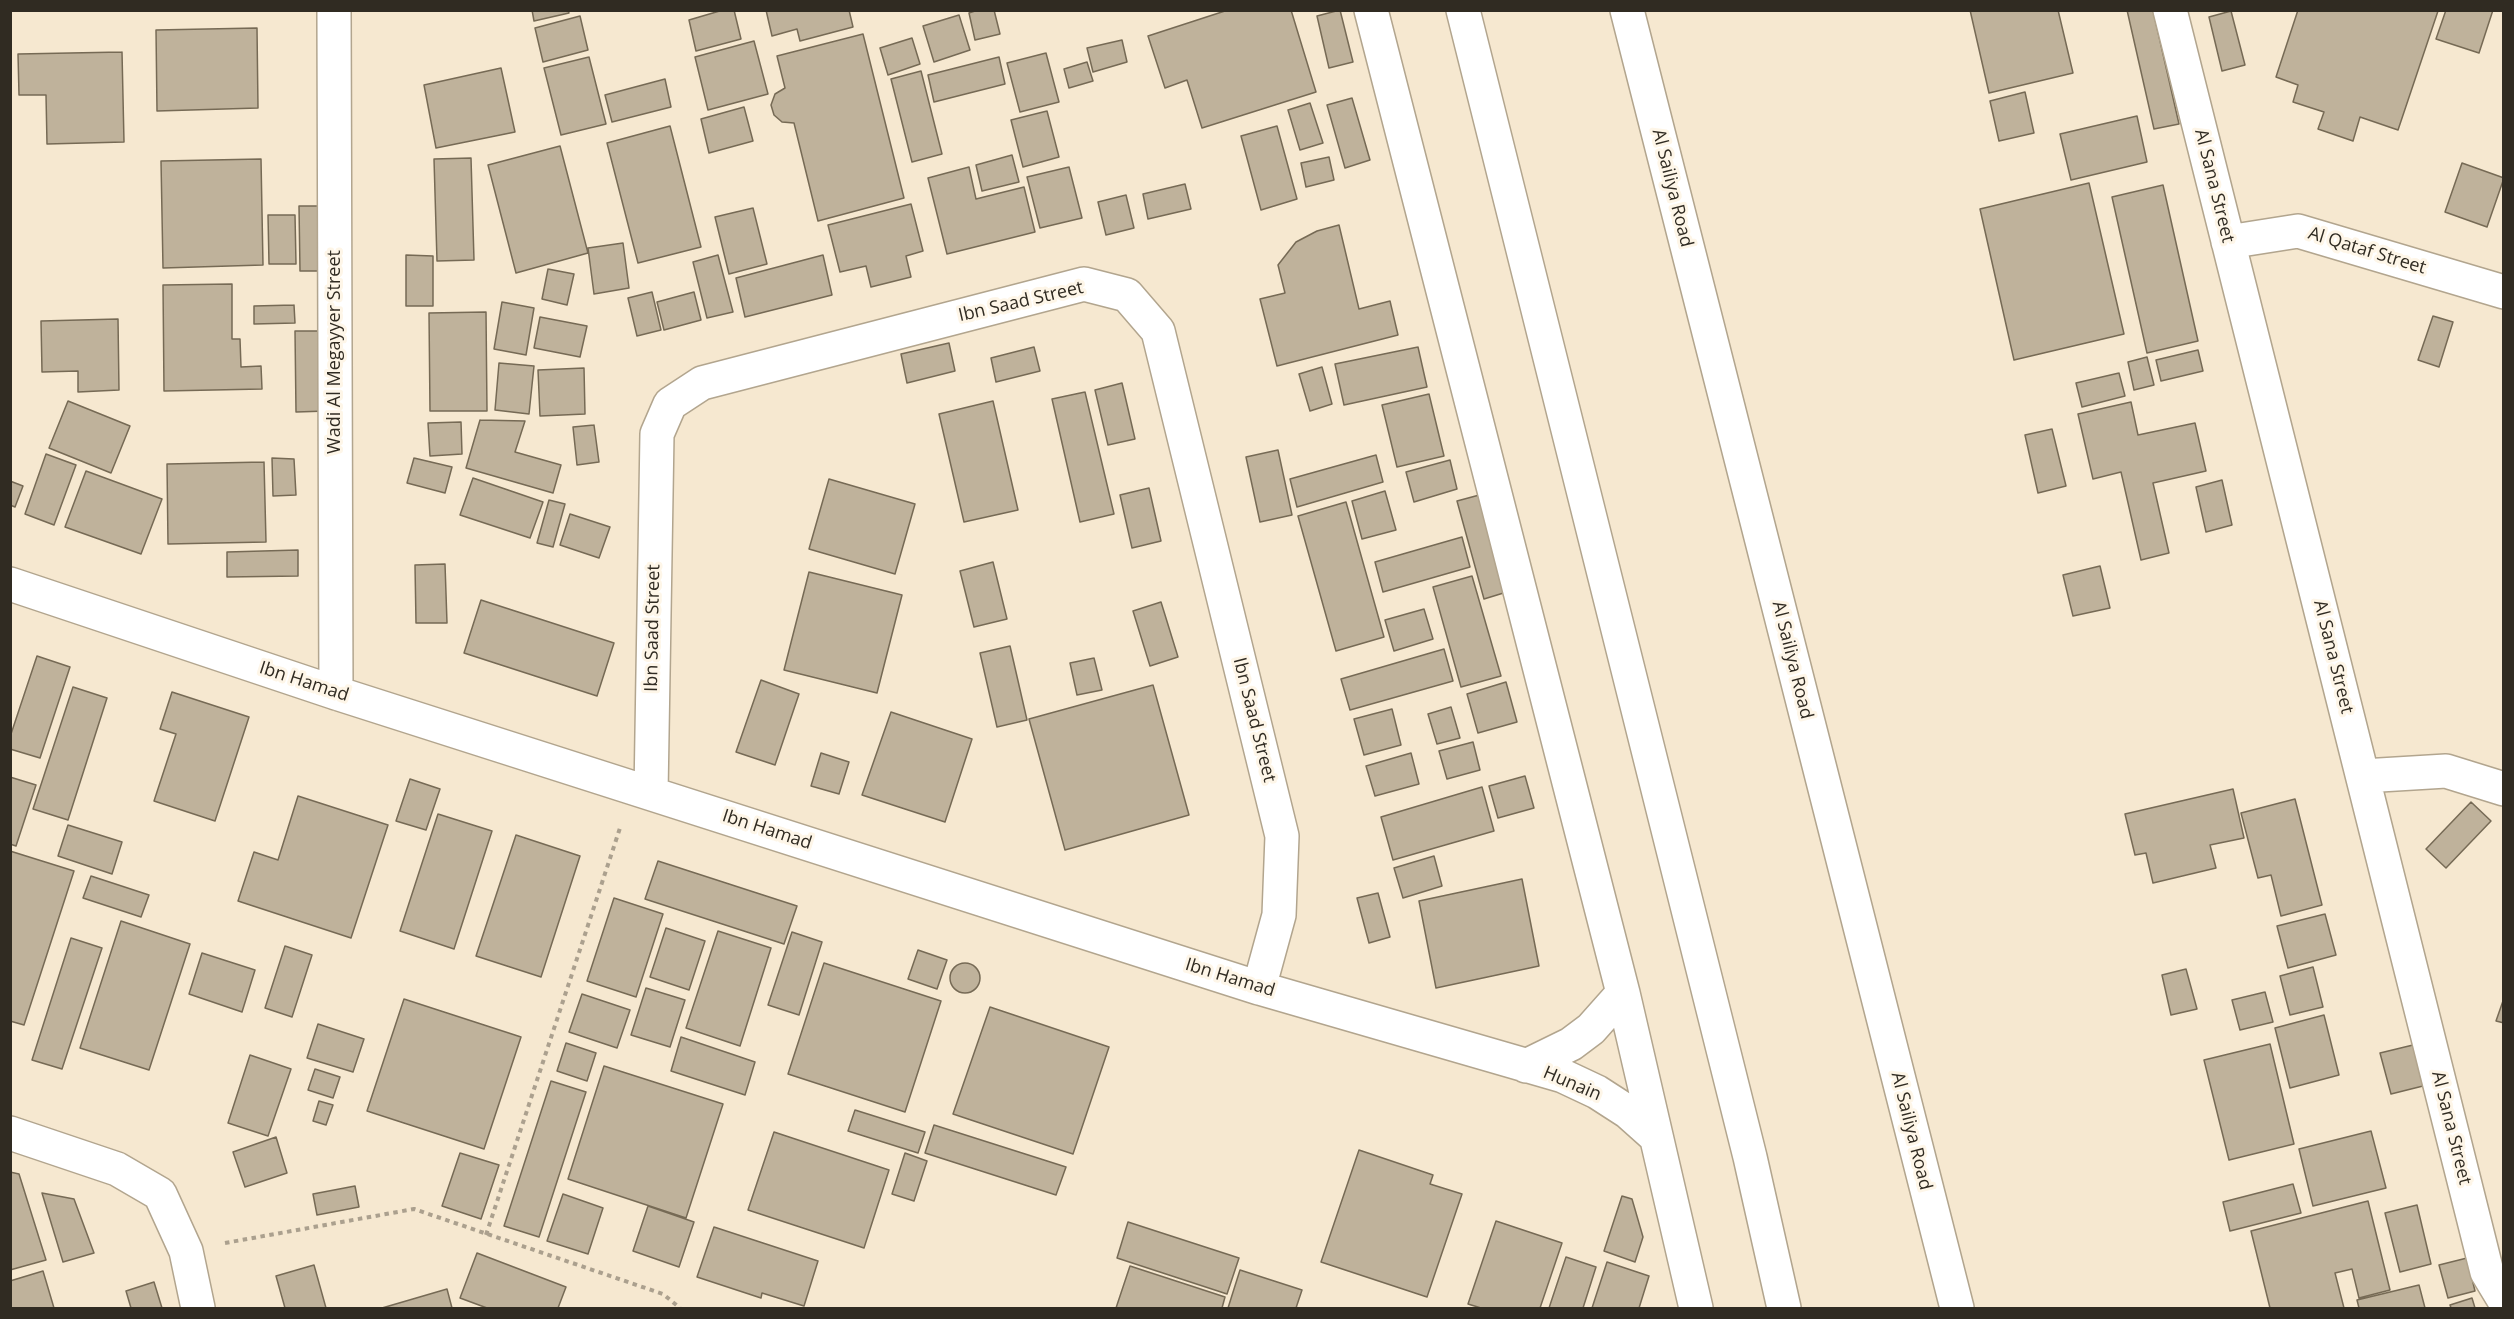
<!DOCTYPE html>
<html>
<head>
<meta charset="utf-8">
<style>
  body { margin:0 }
  #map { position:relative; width:2514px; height:1319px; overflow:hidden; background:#f6e8d0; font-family:"Open Sans",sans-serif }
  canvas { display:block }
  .frame { position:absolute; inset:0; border:12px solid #302b22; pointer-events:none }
</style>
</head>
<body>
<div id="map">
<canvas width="2514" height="1319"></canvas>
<div class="frame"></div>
</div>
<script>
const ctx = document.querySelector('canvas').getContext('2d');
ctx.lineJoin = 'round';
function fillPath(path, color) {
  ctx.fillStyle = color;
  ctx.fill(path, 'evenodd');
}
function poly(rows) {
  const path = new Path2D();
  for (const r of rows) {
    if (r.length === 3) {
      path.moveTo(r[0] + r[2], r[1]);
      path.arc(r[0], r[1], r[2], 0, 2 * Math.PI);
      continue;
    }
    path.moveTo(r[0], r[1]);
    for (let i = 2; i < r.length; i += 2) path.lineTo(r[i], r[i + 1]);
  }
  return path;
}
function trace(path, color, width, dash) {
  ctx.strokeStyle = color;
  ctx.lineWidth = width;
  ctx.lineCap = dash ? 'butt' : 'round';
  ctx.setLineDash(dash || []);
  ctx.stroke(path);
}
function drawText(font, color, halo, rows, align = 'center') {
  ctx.font = font + ' "Open Sans",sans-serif';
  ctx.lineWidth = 6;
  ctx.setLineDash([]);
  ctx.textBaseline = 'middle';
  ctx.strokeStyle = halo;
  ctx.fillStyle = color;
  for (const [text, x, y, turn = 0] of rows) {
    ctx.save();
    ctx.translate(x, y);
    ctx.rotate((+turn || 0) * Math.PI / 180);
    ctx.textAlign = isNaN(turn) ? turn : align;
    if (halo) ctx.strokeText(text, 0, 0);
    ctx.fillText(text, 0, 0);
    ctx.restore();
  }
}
const building = poly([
  [532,10,568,10,569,13,534,21,532,10],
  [723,10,734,10,741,39,696,51,689,20,723,10],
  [766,10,849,10,853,27,800,41,797,29,772,36,766,10],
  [978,10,994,10,1000,34,975,40,969,13,978,10],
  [1228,10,1291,10,1316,92,1202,128,1187,80,1165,88,1148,36,1228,10],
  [1340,10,1353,62,1329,68,1317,16,1340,10],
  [1970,10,2058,10,2073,73,1989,93,1970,10],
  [2127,10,2153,10,2179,124,2154,129,2127,10],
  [2298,10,2438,11,2398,130,2360,117,2353,141,2318,129,2324,112,2293,102,2298,85,2276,77,2298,10],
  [2446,10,2493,10,2479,53,2436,39,2446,10],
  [2231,11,2245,65,2222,71,2209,17,2231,11],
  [959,15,970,50,934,62,923,26,959,15],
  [580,16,588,50,543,62,535,28,580,16],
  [257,28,258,108,157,111,156,30,257,28],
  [863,34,904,198,818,221,794,123,782,122,774,115,771,105,775,94,785,88,777,56,863,34],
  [912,38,920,64,888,75,880,48,912,38],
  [1122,40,1127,62,1093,72,1087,48,1122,40],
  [754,41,768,94,708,110,695,57,754,41],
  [122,52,124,142,47,144,46,95,19,95,18,54,122,52],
  [1046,53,1059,102,1020,112,1007,63,1046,53],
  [589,57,606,124,561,135,544,68,589,57],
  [999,57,1005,84,934,102,928,75,999,57],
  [1087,62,1093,81,1069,88,1064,69,1087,62],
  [501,68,515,132,436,148,424,85,501,68],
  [921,71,942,154,912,162,891,79,921,71],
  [665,79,671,107,612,122,605,95,665,79],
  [2025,92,2034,133,1999,141,1990,101,2025,92],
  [1352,98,1370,160,1345,168,1327,105,1352,98],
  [1310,103,1323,143,1300,150,1288,110,1310,103],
  [744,107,753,141,709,153,701,119,744,107],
  [1047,111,1059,157,1023,167,1011,120,1047,111],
  [2137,116,2147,162,2071,180,2060,134,2137,116],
  [670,126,701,247,638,263,607,143,670,126],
  [1277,126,1297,199,1261,210,1241,136,1277,126],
  [560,146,588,253,516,273,488,165,560,146],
  [1012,155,1019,182,982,191,976,165,1012,155],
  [1329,157,1334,180,1306,187,1301,163,1329,157],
  [471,158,474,260,437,261,434,159,471,158],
  [261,159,263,265,163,268,161,161,261,159],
  [2462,163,2504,178,2487,227,2445,212,2462,163],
  [969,167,976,199,1024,187,1035,232,947,254,928,178,969,167],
  [1069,167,1082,218,1040,228,1027,177,1069,167],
  [2089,183,2124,334,2014,360,1980,209,2089,183],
  [1185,184,1191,209,1148,219,1143,194,1185,184],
  [2163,185,2198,341,2147,353,2112,197,2163,185],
  [1126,195,1134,228,1106,235,1098,202,1126,195],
  [911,204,923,251,906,256,911,277,871,287,866,266,840,272,828,225,911,204],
  [299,206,326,206,328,271,300,271,299,206],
  [753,208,767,264,729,274,715,217,753,208],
  [268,215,295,215,296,264,269,264,268,215],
  [1339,225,1359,309,1390,301,1398,335,1277,366,1260,299,1285,293,1278,265,1296,242,1317,231,1339,225],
  [623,243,629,288,594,294,588,248,623,243],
  [406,255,433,256,433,306,406,306,406,255],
  [718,255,733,312,707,318,693,262,718,255],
  [823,255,832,295,745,317,736,278,823,255],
  [548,269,574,274,567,305,542,299,548,269],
  [232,284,232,339,240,339,241,367,261,366,262,389,164,391,163,285,232,284],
  [652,292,661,330,637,336,628,298,652,292],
  [694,292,701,320,664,330,657,302,694,292],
  [502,302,534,308,526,355,494,349,502,302],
  [294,305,295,323,254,324,254,306,294,305],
  [486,312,487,411,430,411,429,313,486,312],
  [2433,316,2453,322,2439,367,2418,360,2433,316],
  [540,317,587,326,580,357,534,348,540,317],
  [118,319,119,390,78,392,78,371,42,372,41,321,118,319],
  [295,331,326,331,327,411,296,412,295,331],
  [949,343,955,371,907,383,901,354,949,343],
  [1034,347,1040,371,996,382,991,358,1034,347],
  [1418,347,1427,387,1344,405,1335,364,1418,347],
  [2198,350,2203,371,2161,381,2156,360,2198,350],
  [2147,357,2154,385,2134,390,2128,362,2147,357],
  [499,363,534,366,529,414,495,410,499,363],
  [1322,367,1332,404,1310,411,1299,374,1322,367],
  [584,368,585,414,540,416,538,370,584,368],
  [2119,373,2125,396,2082,407,2076,383,2119,373],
  [1122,383,1135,439,1108,445,1095,390,1122,383],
  [1085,392,1114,514,1080,522,1052,399,1085,392],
  [1429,394,1444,456,1397,467,1382,405,1429,394],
  [68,401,130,426,111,473,49,448,68,401],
  [993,401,1018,510,964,522,939,414,993,401],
  [2131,402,2138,435,2195,423,2206,471,2153,483,2169,553,2141,560,2121,472,2093,479,2078,414,2131,402],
  [480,420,525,421,515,452,561,465,553,493,466,468,480,420],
  [461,422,462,454,430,456,428,423,461,422],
  [594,425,599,462,577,465,573,427,594,425],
  [2052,429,2066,486,2038,493,2025,435,2052,429],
  [1278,450,1292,515,1260,522,1246,457,1278,450],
  [46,454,76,465,54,525,25,514,46,454],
  [1376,455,1383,482,1297,507,1290,479,1376,455],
  [272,458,294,459,296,495,273,496,272,458],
  [414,458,452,467,445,493,407,483,414,458],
  [1450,460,1457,489,1414,502,1406,472,1450,460],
  [264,462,266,542,168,544,167,464,264,462],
  [86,471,162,499,141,554,65,527,86,471],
  [473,478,543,502,530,538,460,515,473,478],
  [829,479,915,504,895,574,809,549,829,479],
  [2222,480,2232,525,2206,532,2196,487,2222,480],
  [10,481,23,486,15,507,10,505,10,481],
  [1149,488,1161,541,1132,548,1120,495,1149,488],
  [1385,491,1396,530,1362,539,1352,501,1385,491],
  [1483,494,1510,591,1484,599,1457,501,1483,494],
  [549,500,565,504,553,547,537,543,549,500],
  [1346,502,1384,637,1336,651,1298,516,1346,502],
  [570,514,610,527,599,558,560,545,570,514],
  [1462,537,1470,567,1383,592,1375,562,1462,537],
  [298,550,298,576,227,577,227,552,298,550],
  [993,562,1007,619,974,627,960,571,993,562],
  [445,564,447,623,416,623,415,565,445,564],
  [2100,566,2110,608,2073,616,2063,575,2100,566],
  [809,572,902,595,877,693,784,670,809,572],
  [1472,576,1501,676,1461,687,1433,587,1472,576],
  [481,600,614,643,597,696,464,653,481,600],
  [1161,602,1178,657,1150,666,1133,611,1161,602],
  [1424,609,1433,639,1394,651,1385,620,1424,609],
  [1010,646,1027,720,997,727,980,653,1010,646],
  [1444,649,1453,681,1350,710,1341,679,1444,649],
  [37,656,70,667,40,758,10,749,10,737,37,656],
  [1094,658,1102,690,1077,695,1070,663,1094,658],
  [761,680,799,694,775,765,736,752,761,680],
  [1506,682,1517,722,1478,733,1467,694,1506,682],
  [1153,685,1189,815,1065,850,1029,719,1153,685],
  [73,687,107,698,68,820,33,809,73,687],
  [172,692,249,717,215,821,154,801,176,734,160,729,172,692],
  [1451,707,1460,738,1437,744,1428,714,1451,707],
  [1392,709,1401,745,1364,755,1354,719,1392,709],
  [891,712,972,739,945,822,862,795,891,712],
  [1473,742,1480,770,1447,779,1439,751,1473,742],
  [821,753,849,762,839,794,811,786,821,753],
  [1411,753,1419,784,1375,796,1366,766,1411,753],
  [1525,776,1534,808,1498,818,1489,786,1525,776],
  [10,777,36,785,16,846,10,844,10,777],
  [410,779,440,789,426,830,396,821,410,779],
  [1482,787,1494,831,1393,860,1381,817,1482,787],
  [2233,789,2244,838,2210,845,2216,868,2153,883,2146,853,2135,855,2125,814,2233,789],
  [298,796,388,825,351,938,238,901,254,852,278,860,298,796],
  [2295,799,2322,905,2281,916,2271,875,2258,878,2241,813,2295,799],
  [2471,802,2491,821,2446,868,2426,849,2471,802],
  [438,814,492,831,454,949,400,931,438,814],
  [68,825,122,842,112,874,58,856,68,825],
  [516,835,580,856,541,977,476,956,516,835],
  [10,851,74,871,24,1025,10,1021,10,851],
  [1434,856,1442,886,1403,898,1394,868,1434,856],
  [658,861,797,906,784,944,645,899,658,861],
  [91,876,149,895,141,917,83,898,91,876],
  [1522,879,1539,966,1436,988,1419,901,1522,879],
  [1378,893,1390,937,1369,943,1357,898,1378,893],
  [614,898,663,914,636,997,587,981,614,898],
  [2325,914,2336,955,2288,968,2277,926,2325,914],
  [121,921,190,944,149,1070,80,1048,121,921],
  [666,928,705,941,689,990,650,977,666,928],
  [718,931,771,948,740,1046,686,1028,718,931],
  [792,932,822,942,799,1015,768,1005,792,932],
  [71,938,102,948,62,1069,32,1060,71,938],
  [285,946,312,955,292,1017,265,1008,285,946],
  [918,950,947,960,937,989,908,979,918,950],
  [202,953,255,970,242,1012,189,994,202,953],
  [824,963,941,1001,905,1112,788,1074,824,963],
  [965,978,15],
  [2313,967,2323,1007,2290,1015,2280,976,2313,967],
  [2186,969,2197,1009,2171,1015,2162,975,2186,969],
  [646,988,685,1000,670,1047,631,1035,646,988],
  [2265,992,2273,1022,2240,1030,2232,1000,2265,992],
  [582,994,630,1010,617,1048,569,1032,582,994],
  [2504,998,2504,1023,2496,1021,2504,998],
  [404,999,521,1037,484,1149,367,1111,404,999],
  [990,1007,1109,1047,1073,1154,953,1114,990,1007],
  [2324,1015,2339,1075,2290,1088,2275,1028,2324,1015],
  [318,1024,364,1039,353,1072,307,1058,318,1024],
  [681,1037,755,1062,745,1095,671,1071,681,1037],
  [566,1043,596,1053,587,1081,557,1071,566,1043],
  [2270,1044,2294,1144,2229,1160,2204,1060,2270,1044],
  [2413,1045,2423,1086,2391,1094,2380,1053,2413,1045],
  [250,1055,291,1069,268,1136,228,1123,250,1055],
  [604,1066,723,1104,686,1218,568,1179,604,1066],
  [315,1069,340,1077,333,1098,308,1090,315,1069],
  [551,1081,586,1092,539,1237,504,1226,551,1081],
  [319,1101,333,1105,326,1125,313,1121,319,1101],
  [855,1110,925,1132,918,1153,848,1131,855,1110],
  [934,1125,1066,1167,1056,1195,925,1153,934,1125],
  [2371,1131,2386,1188,2313,1206,2299,1149,2371,1131],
  [774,1132,889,1170,864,1248,748,1210,774,1132],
  [276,1137,287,1173,245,1187,233,1152,276,1137],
  [1359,1150,1433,1175,1430,1184,1462,1194,1427,1297,1321,1262,1359,1150],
  [460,1153,499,1165,481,1219,442,1206,460,1153],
  [905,1153,927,1161,914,1201,892,1194,905,1153],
  [10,1172,19,1174,46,1260,10,1270,10,1172],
  [2293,1184,2301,1213,2230,1231,2223,1202,2293,1184],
  [355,1186,359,1207,317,1215,313,1194,355,1186],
  [42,1193,74,1199,94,1253,63,1262,42,1193],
  [563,1194,603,1208,588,1254,547,1241,563,1194],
  [1622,1196,1632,1199,1643,1237,1635,1262,1604,1251,1622,1196],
  [2368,1201,2390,1290,2359,1298,2352,1269,2335,1273,2344,1308,2270,1308,2251,1231,2368,1201],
  [2417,1205,2431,1264,2400,1272,2385,1213,2417,1205],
  [648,1206,694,1222,679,1267,633,1251,648,1206],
  [1496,1221,1562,1243,1540,1308,1481,1308,1468,1304,1496,1221],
  [1128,1222,1239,1258,1227,1294,1117,1258,1128,1222],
  [714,1227,818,1261,804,1306,762,1293,761,1298,697,1277,714,1227],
  [477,1253,566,1287,558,1308,487,1308,460,1298,477,1253],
  [1566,1257,1596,1267,1583,1308,1549,1308,1566,1257],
  [2467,1258,2475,1291,2448,1298,2439,1265,2467,1258],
  [1607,1262,1649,1276,1639,1308,1592,1308,1607,1262],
  [314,1265,326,1308,285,1308,276,1276,314,1265],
  [1130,1266,1225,1297,1222,1308,1116,1308,1130,1266],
  [1240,1270,1302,1290,1296,1308,1228,1308,1240,1270],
  [43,1271,54,1308,10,1308,10,1281,43,1271],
  [154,1282,162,1308,131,1308,126,1291,154,1282],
  [2419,1285,2425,1308,2359,1308,2357,1300,2419,1285],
  [447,1289,452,1308,382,1308,447,1289],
  [2472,1298,2475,1308,2451,1308,2450,1305,2472,1298]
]);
fillPath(building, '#bfb29b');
trace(building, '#766a55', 1.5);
const minor = poly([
  [334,10,336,693],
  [1371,10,1623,993,1696,1308],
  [2170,10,2487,1272,2504,1300],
  [2228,242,2298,231,2504,292],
  [10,584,336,693,1259,988,1563,1076,1597,1092,1628,1112,1656,1137],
  [2363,776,2446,771,2504,789],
  [651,793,657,434,670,404,702,383,1084,284,1127,295,1158,331,1282,836,1279,915,1259,988],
  [1526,1066,1571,1044,1591,1029,1623,993],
  [10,1133,117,1169,160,1194,186,1251,198,1308]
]);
const major = poly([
  [1463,10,1750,1157,1784,1308],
  [1627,10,1957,1308]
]);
trace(minor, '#b2a58e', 36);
trace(major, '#b2a58e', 36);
trace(poly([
  [486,1235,621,825],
  [225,1243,414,1209,663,1294,680,1308]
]), '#aba08e', 4, [4.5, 4.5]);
trace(minor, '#fff', 33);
trace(major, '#fff', 33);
drawText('18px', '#302b22', '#fef6e8', [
  ["Al Sana Street",2214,186,76],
  ["Al Sailiya Road",1672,188,76],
  ["Al Qataf Street",2367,251,17],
  ["Ibn Saad Street",1021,302,-13],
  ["Wadi Al Megayyer Street",335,352,-90],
  ["Ibn Saad Street",653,628,-89],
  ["Al Sana Street",2333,657,76],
  ["Al Sailiya Road",1792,660,76],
  ["Ibn Hamad",304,682,18],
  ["Ibn Saad Street",1254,720,76],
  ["Ibn Hamad",767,830,18],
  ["Ibn Hamad",1230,978,17],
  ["Hunain",1572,1084,23],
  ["Al Sana Street",2451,1128,76],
  ["Al Sailiya Road",1911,1131,76]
]);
</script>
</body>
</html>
